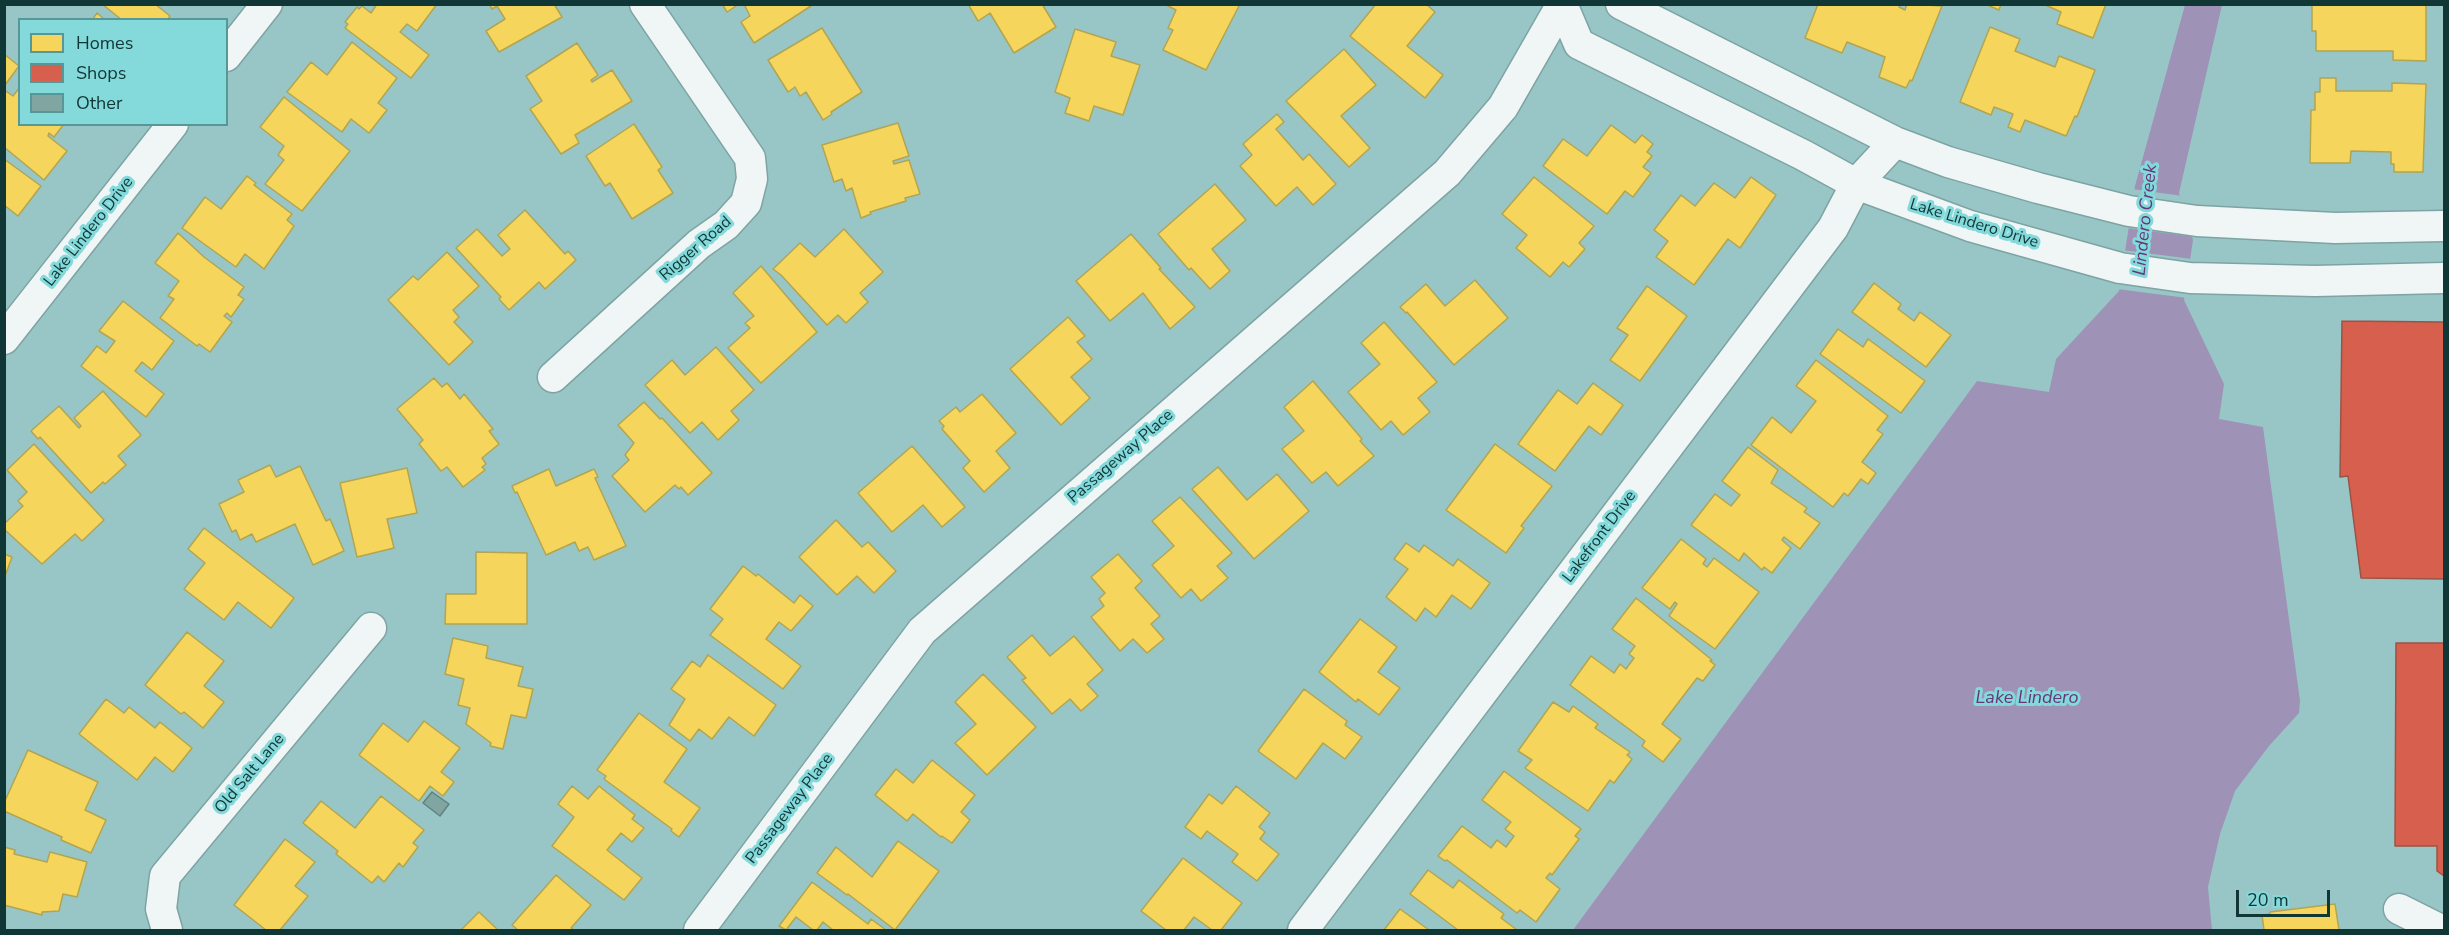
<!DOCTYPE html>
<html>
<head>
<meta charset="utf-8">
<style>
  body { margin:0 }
  #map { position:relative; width:2449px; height:935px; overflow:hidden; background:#98c6c6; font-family:"Nunito Sans",sans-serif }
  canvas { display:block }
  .frame { position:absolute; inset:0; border:6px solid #113636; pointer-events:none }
  .legend { position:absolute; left:18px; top:18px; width:210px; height:108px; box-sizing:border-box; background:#84d9da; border:2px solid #569898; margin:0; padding:8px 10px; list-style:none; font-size:18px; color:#113636 }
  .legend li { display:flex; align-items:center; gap:12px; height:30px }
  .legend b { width:30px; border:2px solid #569898 }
  .scale { position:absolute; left:2236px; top:890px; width:94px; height:27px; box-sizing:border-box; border:3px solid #113636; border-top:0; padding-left:8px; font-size:18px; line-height:21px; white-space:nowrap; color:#113636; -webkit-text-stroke:4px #84d9da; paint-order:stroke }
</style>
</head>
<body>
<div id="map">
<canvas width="2449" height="935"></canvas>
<div class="frame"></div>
<ul class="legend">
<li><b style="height:16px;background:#f6d55c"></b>Homes</li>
<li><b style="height:16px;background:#d6604d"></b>Shops</li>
<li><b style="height:16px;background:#81a6a2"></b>Other</li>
</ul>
<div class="scale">20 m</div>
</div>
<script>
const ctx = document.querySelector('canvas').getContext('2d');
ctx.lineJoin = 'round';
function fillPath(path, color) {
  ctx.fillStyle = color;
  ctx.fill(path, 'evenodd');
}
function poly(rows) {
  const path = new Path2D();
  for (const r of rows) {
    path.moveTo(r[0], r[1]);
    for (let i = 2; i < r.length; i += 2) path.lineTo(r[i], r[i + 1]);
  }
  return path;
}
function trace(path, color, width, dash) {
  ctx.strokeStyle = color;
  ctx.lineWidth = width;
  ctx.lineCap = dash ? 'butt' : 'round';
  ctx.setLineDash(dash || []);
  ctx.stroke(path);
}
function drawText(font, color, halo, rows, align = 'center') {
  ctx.font = font + ' "Nunito Sans",sans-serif';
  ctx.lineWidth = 6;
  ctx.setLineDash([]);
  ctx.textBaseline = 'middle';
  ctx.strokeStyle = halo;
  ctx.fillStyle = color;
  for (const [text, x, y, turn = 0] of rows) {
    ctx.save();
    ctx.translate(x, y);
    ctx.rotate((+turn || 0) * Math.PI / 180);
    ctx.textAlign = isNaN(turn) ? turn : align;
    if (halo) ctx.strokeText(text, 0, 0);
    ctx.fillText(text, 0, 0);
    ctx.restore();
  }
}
fillPath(poly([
  [2185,5,2222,5,2179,193,2193,240,2184,300,2224,384,2219,419,2263,427,2300,701,2299,713,2269,746,2235,791,2220,834,2208,887,2212,930,1573,930,1977,381,2049,392,2056,359,2119,291,2135,186]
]), '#9f92b7');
fillPath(poly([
  [2132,189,2183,196,2195,237,2127,228],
  [2122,250,2192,259,2187,298,2117,289]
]), '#98c6c6');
const homes = poly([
  [102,4,155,4,170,16,167,20,122,20,102,4],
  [377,4,437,4,417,31,407,24,400,32,429,55,411,78,345,28,348,24,345,22,357,7,359,9,362,6,371,13,377,4],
  [489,4,554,4,562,17,499,52,486,31,505,19,497,6,492,9,489,4],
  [722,4,739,4,727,12,722,4],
  [744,4,814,4,754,43,741,22,750,16,744,4],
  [968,4,1042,4,1056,27,1014,53,990,13,978,21,968,4],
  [1169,4,1240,4,1206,70,1163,50,1173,30,1168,28,1176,10,1168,6,1169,4],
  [1376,4,1426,4,1435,12,1407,46,1443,75,1425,98,1350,36,1376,4],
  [1818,4,1900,4,1899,7,1905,10,1907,4,1942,6,1912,81,1910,80,1906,88,1879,77,1885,57,1847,42,1842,53,1805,38,1818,4],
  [1985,4,2001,4,1999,10,1985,4],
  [2043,4,2106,4,2093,38,2057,24,2061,12,2043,4],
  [2312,4,2426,4,2426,61,2393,60,2393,51,2316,51,2316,31,2312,31,2312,4],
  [97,13,105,20,92,20,97,13],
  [1990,27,2020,39,2015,51,2055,67,2059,56,2095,70,2077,117,2075,116,2066,136,2025,120,2020,132,2008,127,2013,114,1994,107,1991,115,1960,102,1990,27],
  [822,28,862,92,831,112,832,114,823,120,806,92,800,96,795,87,788,92,768,60,822,28],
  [1075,29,1116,42,1111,56,1140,65,1123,115,1094,106,1089,121,1065,113,1070,98,1055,92,1075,29],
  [352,42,397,78,378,103,387,110,369,133,351,119,342,132,287,92,311,62,327,75,352,42],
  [577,43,598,75,591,80,592,82,612,70,632,101,575,135,579,143,561,154,530,109,542,101,526,76,577,43],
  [1344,49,1376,85,1341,116,1370,148,1349,167,1286,101,1344,49],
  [4,54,19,66,5,85,4,84,4,54],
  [2320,78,2336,78,2336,91,2392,91,2392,83,2426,84,2423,172,2394,172,2394,164,2391,164,2391,152,2351,151,2350,163,2310,163,2311,110,2315,110,2315,92,2320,92,2320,78],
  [20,87,20,124,64,124,54,137,49,133,48,136,67,151,44,180,4,147,4,90,13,96,20,87],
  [284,97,350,151,302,211,265,184,284,160,278,155,284,146,260,127,284,97],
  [1277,114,1284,122,1276,129,1303,160,1309,154,1336,184,1313,205,1297,187,1276,206,1240,166,1252,155,1243,144,1277,114],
  [898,123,909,156,893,161,894,164,909,160,920,194,905,198,906,201,870,212,871,214,861,218,852,188,846,191,842,179,834,182,822,145,898,123],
  [634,124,662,167,658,170,673,193,632,219,610,183,605,186,586,156,634,124],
  [1611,125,1635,143,1642,135,1653,144,1647,152,1652,156,1643,167,1651,173,1633,197,1625,191,1607,214,1543,166,1563,139,1587,156,1611,125],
  [4,159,41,186,18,216,4,205,4,159],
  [247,176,256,183,254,185,292,214,287,220,294,226,264,269,245,254,236,267,182,228,205,197,221,209,247,176],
  [1534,177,1594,226,1579,243,1585,249,1569,267,1563,262,1550,277,1516,248,1527,235,1502,214,1534,177],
  [1751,177,1776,195,1740,248,1728,239,1694,285,1656,257,1668,241,1654,230,1681,195,1695,206,1714,183,1735,198,1751,177],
  [1215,184,1246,220,1212,249,1230,271,1210,289,1191,268,1189,270,1158,234,1215,184],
  [525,210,565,254,568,251,576,260,545,289,539,282,509,310,499,299,501,297,456,248,477,229,502,256,510,249,498,235,525,210],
  [844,229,883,272,860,293,868,302,846,323,838,315,827,325,781,275,773,269,800,243,815,257,844,229],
  [178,233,204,257,244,287,238,295,244,299,231,317,227,313,224,316,232,322,210,352,199,344,197,346,160,318,174,299,168,296,179,281,155,263,178,233],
  [1131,234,1161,268,1159,269,1195,307,1170,329,1143,293,1110,321,1076,281,1131,234],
  [447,252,479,286,453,310,459,317,454,322,473,342,449,365,388,300,413,276,418,280,447,252],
  [761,266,817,332,761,383,728,348,750,328,745,323,754,316,733,293,761,266],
  [1475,280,1508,318,1454,365,1407,312,1406,313,1400,307,1426,284,1445,306,1475,280],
  [1874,283,1901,304,1898,309,1914,321,1920,312,1951,335,1926,367,1852,312,1874,283],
  [1647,286,1687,316,1640,381,1610,360,1628,335,1617,328,1647,286],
  [123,301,174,341,152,370,142,362,135,371,164,394,146,417,81,366,97,346,106,353,115,341,99,331,123,301],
  [1068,317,1085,336,1077,342,1092,359,1071,377,1090,398,1061,425,1010,369,1068,317],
  [1384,322,1437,382,1418,398,1430,412,1403,435,1391,421,1381,430,1348,392,1380,364,1361,343,1384,322],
  [1838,329,1863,347,1868,339,1925,381,1901,413,1820,354,1838,329],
  [716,347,754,390,731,411,739,420,718,440,702,422,690,433,645,385,672,360,685,375,716,347],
  [1816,360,1888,416,1877,430,1883,434,1862,462,1876,473,1868,484,1861,479,1848,496,1844,493,1833,507,1751,445,1772,417,1791,433,1816,401,1796,386,1816,360],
  [434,378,442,387,447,383,460,399,464,394,493,429,489,431,499,444,482,458,486,464,482,467,485,470,463,487,447,467,441,471,419,444,423,440,397,409,434,378],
  [1313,381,1362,439,1360,441,1374,456,1338,486,1326,472,1312,483,1282,449,1304,431,1284,407,1313,381],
  [1593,383,1623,405,1601,435,1589,426,1555,471,1518,444,1558,390,1577,404,1593,383],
  [103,391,141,435,118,456,126,465,105,484,103,482,91,493,40,437,38,439,31,431,59,406,79,428,81,426,74,418,103,391],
  [982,394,1016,433,996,451,1010,468,984,492,963,468,970,461,942,429,944,426,939,421,956,407,960,412,982,394],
  [644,402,660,419,662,418,712,473,688,495,681,487,679,489,675,485,645,512,612,476,629,460,625,455,634,443,618,425,644,402],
  [34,444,104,520,82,541,75,534,42,564,4,529,4,524,23,506,18,501,27,492,7,470,34,444],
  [1495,444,1552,486,1521,526,1524,528,1506,553,1446,510,1495,444],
  [912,446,965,507,942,527,923,505,892,532,858,493,912,446],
  [1748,447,1778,470,1771,483,1807,508,1804,512,1820,523,1800,549,1784,537,1782,540,1791,548,1772,573,1764,567,1762,570,1744,553,1739,561,1691,525,1715,494,1731,506,1740,495,1722,481,1748,447],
  [270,465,276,477,300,466,326,521,330,519,344,551,313,565,295,524,256,542,252,534,240,540,236,530,232,532,219,504,244,492,238,480,270,465],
  [1218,467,1247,500,1277,474,1309,511,1254,559,1192,489,1218,467],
  [407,468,417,513,387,519,394,548,357,557,340,483,407,468],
  [549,469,556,486,594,469,598,477,595,478,626,546,594,560,588,547,579,551,575,542,546,555,517,492,515,493,512,486,549,469],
  [1180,497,1232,553,1217,566,1228,578,1201,601,1191,589,1181,598,1152,565,1174,546,1152,521,1180,497],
  [836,520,862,547,868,542,896,571,874,593,857,576,837,595,799,557,836,520],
  [204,528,294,598,271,628,238,602,224,620,184,589,205,563,188,549,204,528],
  [1681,539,1706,559,1703,564,1707,567,1714,558,1759,592,1715,649,1669,616,1677,604,1675,602,1670,609,1642,588,1681,539],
  [1406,543,1419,552,1424,545,1453,566,1458,559,1490,583,1471,609,1452,595,1436,617,1425,608,1416,621,1386,597,1408,569,1394,559,1406,543],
  [476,552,527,553,527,624,445,624,446,594,476,594,476,552],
  [4,554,12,557,4,579,4,554],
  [1118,554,1142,581,1135,588,1160,616,1151,624,1164,639,1147,653,1133,639,1120,651,1091,617,1104,606,1099,599,1105,593,1091,577,1118,554],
  [743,566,756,576,758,574,794,603,800,595,813,606,791,631,779,622,766,639,801,666,783,689,710,635,723,619,710,609,743,566],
  [1636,598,1712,660,1710,661,1715,665,1703,681,1697,678,1662,724,1681,739,1663,762,1642,746,1645,741,1570,685,1591,656,1614,673,1620,664,1626,669,1634,658,1629,654,1635,646,1612,629,1636,598],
  [1360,619,1397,647,1378,672,1400,688,1379,715,1358,699,1356,702,1319,672,1360,619],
  [187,632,224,661,204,686,224,702,203,728,184,712,181,714,145,685,187,632],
  [1032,635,1050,656,1074,636,1103,670,1087,684,1098,696,1081,711,1070,699,1052,714,1022,680,1026,678,1007,657,1032,635],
  [453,638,488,646,486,658,523,667,518,686,533,689,526,718,511,715,503,749,490,746,491,743,466,724,470,708,458,705,464,679,445,674,453,638],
  [708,655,776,705,754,736,729,717,712,739,699,729,690,741,669,725,685,699,671,689,692,661,700,667,708,655],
  [983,674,1036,727,987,775,955,743,976,724,955,702,983,674],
  [1304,689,1347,721,1345,725,1362,737,1345,759,1323,743,1296,779,1258,751,1304,689],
  [106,699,124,713,129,707,155,728,160,722,192,748,173,772,155,757,137,780,79,734,106,699],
  [1553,702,1569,712,1573,706,1598,724,1595,728,1630,752,1627,755,1632,759,1614,783,1610,780,1588,811,1525,768,1532,760,1518,751,1553,702],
  [639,713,687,749,664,782,700,808,679,837,671,831,672,829,604,779,606,776,597,770,639,713],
  [424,721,460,748,441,772,454,782,443,796,430,786,419,801,359,755,383,723,408,742,424,721],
  [28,750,98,782,85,810,106,820,91,853,61,840,62,837,4,811,4,803,28,750],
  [932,760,975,795,961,812,970,820,952,843,942,836,941,837,913,814,907,821,875,795,896,769,913,783,932,760],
  [1504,771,1581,829,1575,836,1579,839,1552,875,1550,873,1546,878,1560,889,1536,922,1520,910,1517,913,1447,860,1445,861,1438,856,1462,826,1491,848,1497,840,1506,847,1514,836,1505,829,1511,822,1482,800,1504,771],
  [572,786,588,799,599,786,635,815,632,819,644,828,632,842,621,833,607,850,642,878,624,900,552,846,574,817,558,804,572,786],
  [1236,786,1270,813,1259,827,1265,832,1260,839,1279,854,1257,881,1232,862,1238,854,1207,831,1201,839,1185,827,1209,794,1222,804,1236,786],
  [381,796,424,830,413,843,418,847,403,867,399,863,384,882,378,876,372,883,336,854,338,851,303,823,321,801,355,828,381,796],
  [285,839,315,862,295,886,308,896,280,930,266,930,234,905,285,839],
  [898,841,939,871,895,930,848,894,847,895,817,873,836,847,872,877,898,841],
  [4,847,15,850,14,854,47,862,50,852,87,862,77,897,63,894,59,911,42,912,42,915,4,905,4,847],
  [1183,858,1242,903,1221,930,1212,930,1194,917,1184,930,1166,930,1141,911,1183,858],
  [1428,870,1453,888,1459,880,1504,914,1501,918,1517,930,1458,930,1410,894,1428,870],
  [556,875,591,905,571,928,574,930,518,930,512,925,556,875],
  [812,882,868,924,871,919,886,930,833,930,823,922,817,930,813,930,796,917,786,930,779,926,812,882],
  [2335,904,2339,930,2264,930,2262,915,2270,914,2270,912,2335,904],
  [1400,909,1429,930,1384,930,1400,909],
  [479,912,498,930,461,930,479,912]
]);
fillPath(homes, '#f6d55c');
trace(homes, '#b1a551', 1.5);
const shops = poly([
  [2342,321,2444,322,2444,579,2361,578,2348,476,2340,477,2342,321],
  [2396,643,2444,643,2444,876,2437,871,2437,846,2395,846,2396,643]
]);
fillPath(shops, '#d6604d');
trace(shops, '#9b5346', 1.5);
const building = poly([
  [432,792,449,804,440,816,423,803,432,792]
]);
fillPath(building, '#81a6a2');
trace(building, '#5e8380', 1.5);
const street = poly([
  [1562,4,1579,44,1803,155,1856,184,1970,226,2120,268,2190,278,2315,281,2444,278],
  [1621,4,1895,142,1948,162,2038,188,2129,211,2197,221,2335,228,2444,226],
  [226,56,267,4],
  [4,339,173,124],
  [553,377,699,244,726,225,746,203,752,179,750,158,645,4],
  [2399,909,2441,930],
  [167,930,161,909,165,876,371,628],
  [699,930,922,631,1447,173,1503,107,1562,4],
  [1303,930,1833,228,1856,184,1895,142]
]);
trace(street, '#7ea3a3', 33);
trace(street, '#f0f6f6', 30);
drawText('16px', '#113636', '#84d9da', [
  ["Lake Lindero Drive",1974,224,17],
  ["Lake Lindero Drive",89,232,-52],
  ["Rigger Road",696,249,-41],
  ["Passageway Place",1121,457,-41],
  ["Lakefront Drive",1600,537,-53],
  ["Old Salt Lane",250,774,-50],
  ["Passageway Place",790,809,-53]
]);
drawText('italic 18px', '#673679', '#84d9da', [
  ["Lindero Creek",2146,220,-84],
  ["Lake Lindero",2027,699]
]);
</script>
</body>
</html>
